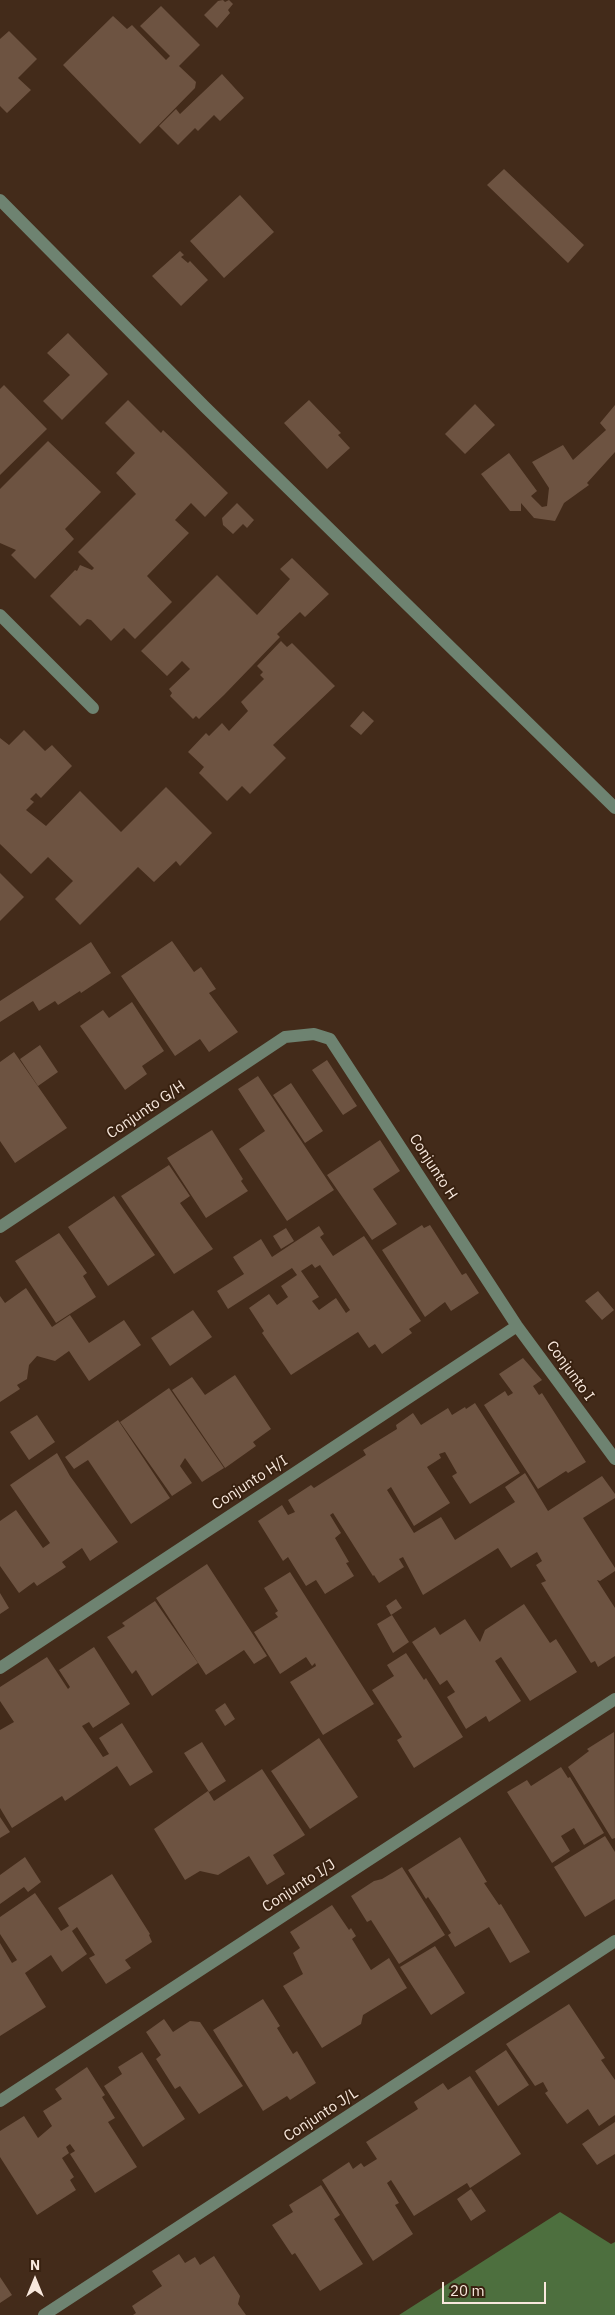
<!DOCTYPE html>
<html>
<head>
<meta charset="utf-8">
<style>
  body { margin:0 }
  #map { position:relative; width:615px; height:2315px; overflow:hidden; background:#432b1a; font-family:"IBM Plex Sans",sans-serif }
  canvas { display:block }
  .north { position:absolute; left:10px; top:2255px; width:50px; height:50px; -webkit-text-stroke:4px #382110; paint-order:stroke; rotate:0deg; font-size:14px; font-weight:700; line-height:20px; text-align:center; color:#f8e8dd }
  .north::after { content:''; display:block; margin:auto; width:18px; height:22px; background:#f8e8dd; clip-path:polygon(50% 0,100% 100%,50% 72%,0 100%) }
  .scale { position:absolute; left:442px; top:2282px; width:104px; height:22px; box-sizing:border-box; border:2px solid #f8e8dd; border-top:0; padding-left:6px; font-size:15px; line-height:18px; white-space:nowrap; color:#f8e8dd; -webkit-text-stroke:4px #382110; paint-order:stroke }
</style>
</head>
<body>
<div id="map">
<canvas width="615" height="2315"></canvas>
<div class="north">N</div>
<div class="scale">20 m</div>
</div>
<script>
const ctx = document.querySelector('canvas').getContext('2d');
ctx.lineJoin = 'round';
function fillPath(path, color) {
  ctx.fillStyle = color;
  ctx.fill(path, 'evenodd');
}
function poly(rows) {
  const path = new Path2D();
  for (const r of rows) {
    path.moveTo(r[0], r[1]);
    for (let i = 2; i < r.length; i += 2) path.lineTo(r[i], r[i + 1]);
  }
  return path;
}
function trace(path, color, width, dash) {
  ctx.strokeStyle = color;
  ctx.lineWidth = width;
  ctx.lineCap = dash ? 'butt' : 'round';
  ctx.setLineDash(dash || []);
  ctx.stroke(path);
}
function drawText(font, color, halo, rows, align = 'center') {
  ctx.font = font + ' "IBM Plex Sans",sans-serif';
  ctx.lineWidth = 4;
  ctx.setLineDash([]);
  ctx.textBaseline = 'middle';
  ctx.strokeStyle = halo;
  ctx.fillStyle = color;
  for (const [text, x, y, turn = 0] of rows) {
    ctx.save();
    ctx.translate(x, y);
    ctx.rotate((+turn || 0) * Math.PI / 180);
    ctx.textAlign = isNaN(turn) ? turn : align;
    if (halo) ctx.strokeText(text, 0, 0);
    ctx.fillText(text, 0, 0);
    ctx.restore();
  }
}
fillPath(poly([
  [560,2212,611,2244,615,2242,615,2315,399,2315]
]), '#4d6f3e');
fillPath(poly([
  [223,0,225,2,229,0,233,4,228,10,230,13,217,28,204,15,218,1],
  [161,6,200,45,179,66,196,82,195,88,140,144,63,65,113,16,127,29,132,25,166,60,170,56,140,26],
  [9,31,37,59,18,78,31,90,7,113,0,106,0,39],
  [222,74,244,98,220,121,214,115,198,131,195,128,178,145,159,126,176,109,180,114],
  [504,169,584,245,568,263,487,185],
  [240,195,274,232,224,278,190,241],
  [180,251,184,255,181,257,188,263,190,261,208,280,181,306,152,276],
  [68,333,108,374,62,420,43,401,70,375,47,353],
  [4,385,47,429,0,475,0,389],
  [128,400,161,433,163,430,182,448,228,493,205,517,191,503,175,520,189,533,147,576,172,602,135,639,124,628,111,641,91,620,87,619,80,626,50,596,75,570,77,571,80,565,92,570,94,568,78,552,136,494,116,473,135,453,105,423],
  [309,400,341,433,338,435,350,448,327,469,284,423],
  [475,404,495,425,465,454,445,434],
  [615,405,615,452,587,483,589,485,564,503,555,521,534,518,521,503,521,511,510,511,481,474,509,453,537,491,531,496,542,507,547,506,549,488,532,462,563,445,573,460,606,430,600,423],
  [48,441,101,492,65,529,74,539,35,579,11,555,16,550,0,543,0,489],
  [237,503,254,520,247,528,243,524,233,534,223,525,222,518],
  [292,558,329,594,305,617,300,612,277,634,280,637,224,695,199,719,196,716,193,719,170,696,172,693,169,689,190,669,182,661,167,676,141,651,217,575,257,615,290,579,280,569],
  [281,641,287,647,292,643,335,686,273,745,286,758,250,794,242,786,227,801,199,773,204,767,188,752,206,733,209,736,222,723,229,731,248,711,241,702,264,679,260,675,263,672,257,666],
  [363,711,374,721,361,735,350,726],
  [24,730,45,751,52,745,72,766,41,798,36,793,30,799,34,802,26,810,46,826,80,791,121,832,166,787,212,833,180,866,176,861,154,882,138,867,80,925,55,899,73,881,48,857,31,874,0,844,0,738,9,745],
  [0,873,24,897,0,921],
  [172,941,194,972,201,967,216,989,209,993,238,1032,209,1052,200,1039,175,1056,121,976],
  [91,942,111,973,81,993,80,991,58,1005,55,1001,39,1011,33,1001,0,1022,0,1001],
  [132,1002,164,1051,142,1066,147,1074,125,1090,80,1026,103,1010,109,1018],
  [40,1045,58,1072,38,1086,20,1059],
  [14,1052,67,1128,15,1163,0,1141,0,1062],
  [327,1060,357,1106,343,1115,312,1070],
  [258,1076,334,1190,287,1221,239,1149,265,1131,238,1089],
  [291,1083,323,1131,305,1143,273,1095],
  [212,1130,243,1179,241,1181,248,1191,206,1218,167,1158],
  [380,1140,400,1171,373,1189,397,1224,372,1240,327,1175],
  [169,1165,190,1196,180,1203,213,1249,174,1274,121,1196],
  [114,1196,155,1255,108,1286,68,1227],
  [422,1225,424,1228,430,1225,462,1275,466,1273,479,1293,451,1311,445,1302,425,1317,382,1250],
  [319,1226,324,1234,320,1237,333,1256,364,1236,421,1321,409,1329,412,1333,382,1354,375,1344,369,1348,358,1332,291,1375,262,1333,264,1331,249,1308,269,1294,277,1305,288,1297,281,1286,297,1275,292,1268,228,1309,217,1291,244,1274,233,1257,261,1239,272,1257],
  [312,1264,315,1268,320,1265,350,1310,346,1313,336,1298,319,1310,312,1301,319,1297,301,1271],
  [286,1228,294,1241,281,1249,273,1236],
  [59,1233,87,1273,83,1276,96,1297,56,1323,15,1261],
  [26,1288,52,1327,70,1315,89,1343,124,1320,141,1345,89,1381,69,1351,55,1361,37,1356,29,1365,27,1379,17,1385,20,1389,0,1402,0,1296,5,1303],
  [598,1291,614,1310,602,1320,585,1301],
  [193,1310,212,1337,170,1366,151,1338],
  [523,1358,542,1380,533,1386,539,1395,542,1393,586,1462,568,1473,566,1471,538,1489,484,1405,505,1391,508,1396,513,1393,499,1374],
  [235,1375,271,1429,253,1442,256,1446,225,1468,172,1390,192,1377,205,1395],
  [169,1388,224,1468,202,1482,185,1458,180,1466,192,1483,172,1496,120,1422],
  [475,1403,520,1473,470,1504,452,1476,457,1473,445,1452,439,1454,441,1458,427,1467,450,1503,414,1526,391,1487,387,1490,414,1533,441,1517,455,1540,515,1502,505,1487,525,1473,548,1511,602,1476,615,1494,615,1498,583,1518,615,1568,615,1571,600,1581,597,1580,615,1608,615,1656,598,1667,595,1661,591,1663,541,1583,546,1581,536,1565,542,1561,537,1552,511,1568,498,1548,423,1595,403,1557,399,1559,404,1567,379,1583,374,1575,373,1576,333,1513,330,1515,341,1533,335,1538,349,1562,346,1563,354,1576,325,1594,316,1580,306,1586,288,1557,283,1561,258,1521,282,1505,288,1515,295,1512,288,1500,311,1485,314,1488,366,1455,363,1450,397,1429,396,1425,413,1413,421,1425,448,1408,452,1415,465,1407,466,1409],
  [37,1415,55,1442,29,1460,10,1432],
  [118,1420,170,1498,131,1524,88,1460,74,1469,65,1457],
  [57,1453,70,1476,118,1542,90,1561,82,1548,62,1562,66,1567,37,1586,34,1582,19,1593,0,1566,0,1521,16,1510,43,1548,50,1543,10,1485],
  [207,1564,267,1656,254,1664,244,1650,206,1675,156,1598],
  [290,1572,374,1704,323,1735,290,1682,316,1666,315,1663,312,1666,306,1657,280,1674,254,1632,278,1617,275,1613,278,1611,264,1588],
  [0,1593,9,1608,0,1614],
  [396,1599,402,1608,391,1615,386,1606],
  [155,1601,198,1663,152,1696,136,1670,132,1674,107,1637,125,1626,122,1623],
  [524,1604,550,1643,556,1639,577,1672,530,1701,501,1657,495,1661,521,1701,489,1722,486,1716,466,1729,447,1697,455,1692,447,1680,440,1685,412,1642,435,1627,440,1635,465,1619,480,1642,485,1630],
  [392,1615,409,1642,393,1653,377,1624],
  [94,1647,130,1704,93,1728,89,1722,82,1726,103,1757,109,1754,99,1738,122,1723,153,1772,130,1786,117,1766,65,1801,62,1796,12,1828,0,1808,0,1730,14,1722,0,1701,0,1687,47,1657,68,1689,70,1687,59,1670],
  [406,1653,424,1680,426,1678,463,1737,414,1768,397,1740,402,1737,372,1690,394,1676,387,1665],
  [225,1703,235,1719,225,1726,215,1710],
  [614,1732,615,1838,612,1839,568,1767,589,1751,587,1749],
  [319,1738,358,1797,310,1829,271,1771],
  [202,1742,226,1781,209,1792,184,1753],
  [561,1767,568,1778,570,1777,604,1833,584,1845,574,1828,561,1836,570,1851,552,1863,507,1792,527,1780,531,1786],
  [262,1769,305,1835,273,1855,285,1874,267,1885,249,1856,218,1875,200,1871,185,1880,154,1829,208,1791,214,1801],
  [0,1817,10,1832,0,1838],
  [605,1836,615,1852,615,1899,585,1917,554,1867],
  [460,1837,487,1882,484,1883,499,1905,501,1904,530,1952,510,1963,489,1927,455,1947,448,1935,451,1933,438,1912,428,1897,426,1899,408,1870],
  [25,1857,41,1882,28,1892,24,1887,0,1904,0,1875],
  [402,1867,445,1935,399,1964,371,1920,367,1922,351,1896,374,1881,382,1879],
  [112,1874,150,1934,149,1935,152,1942,125,1960,131,1968,106,1984,89,1958,95,1955,77,1927,72,1931,87,1954,62,1972,51,1955,25,1973,46,2007,0,2036,0,1943,12,1963,17,1960,0,1934,0,1917,35,1893,61,1931,69,1926,58,1908],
  [332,1905,349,1930,351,1928,356,1936,352,1939,371,1970,389,1958,407,1988,363,2015,361,2024,322,2048,283,1986,303,1974,293,1953,300,1948,290,1932],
  [435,1946,465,1993,431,2015,400,1967],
  [263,1999,280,2026,277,2028,293,2054,297,2051,316,2083,290,2100,287,2096,263,2111,213,2030],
  [569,2004,605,2058,601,2060,615,2080,615,2115,599,2126,588,2109,567,2124,545,2093,548,2091,543,2082,535,2086,506,2044],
  [164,2019,173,2032,190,2021,200,2022,243,2086,199,2114,180,2086,175,2089,156,2059,161,2055,146,2032],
  [506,2050,529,2085,498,2106,475,2071],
  [142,2052,185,2119,143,2147,104,2086,122,2074,118,2067],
  [87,2067,105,2095,102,2097,115,2118,108,2122,137,2167,95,2193,70,2154,75,2151,70,2144,66,2147,69,2153,62,2158,74,2177,70,2180,76,2190,37,2215,0,2157,0,2131,24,2116,38,2138,52,2126,43,2111,62,2099,55,2089],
  [470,2076,521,2154,470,2188,467,2183,414,2216,391,2180,387,2183,399,2203,395,2205,413,2234,373,2261,322,2180,349,2162,353,2169,361,2163,364,2167,377,2159,366,2142,418,2109,414,2102,443,2083,448,2090],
  [615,2122,615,2154,597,2165,582,2144],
  [321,2185,340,2215,334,2219,363,2264,320,2291,295,2253,292,2255,272,2225,293,2212,289,2205],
  [471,2189,486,2211,471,2221,457,2199],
  [179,2254,185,2263,195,2257,200,2265,214,2256,240,2296,238,2304,246,2315,133,2315,136,2313,132,2306,162,2286,152,2271],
  [0,2277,12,2295,0,2303]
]), '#6d5341');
trace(poly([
  [0,200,205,407,615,808],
  [0,615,93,708],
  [0,1227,285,1037,314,1034,330,1039,517,1326,615,1459],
  [0,1668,517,1326],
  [0,2101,615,1699],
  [44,2315,615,1941]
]), '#6e8371', 12);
drawText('15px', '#f8e8dd', '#382110', [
  ["Conjunto G/H",146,1110,-34],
  ["Conjunto H",433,1167,57],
  ["Conjunto I",570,1371,54],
  ["Conjunto H/I",250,1483,-33],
  ["Conjunto I/J",299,1886,-33],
  ["Conjunto J/L",321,2115,-33]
]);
</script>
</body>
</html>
